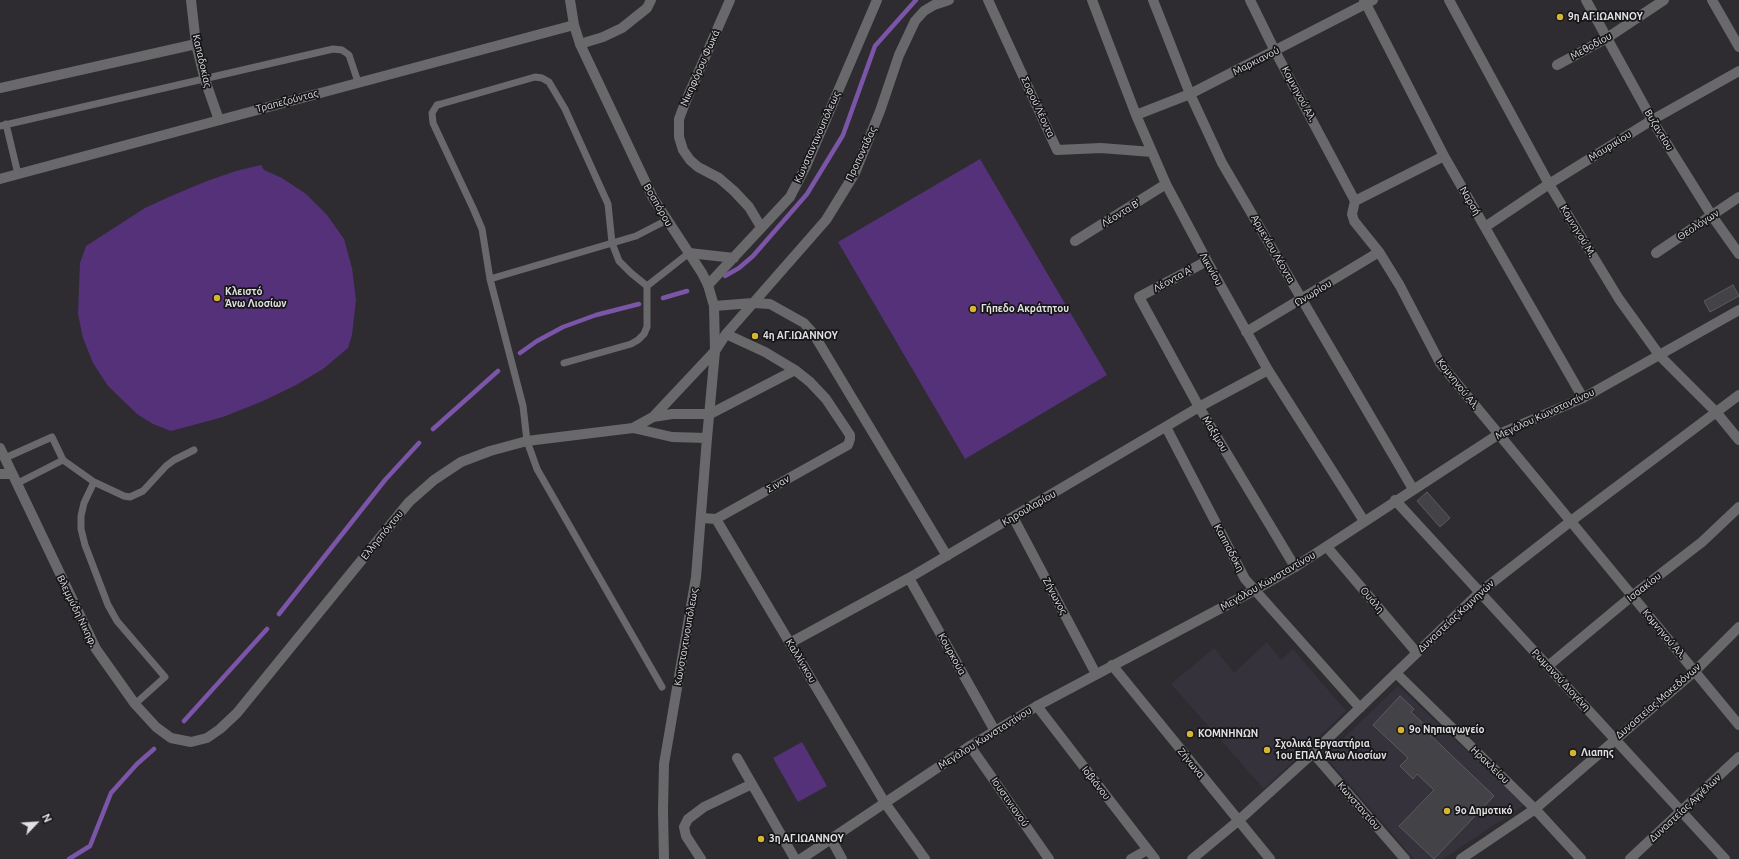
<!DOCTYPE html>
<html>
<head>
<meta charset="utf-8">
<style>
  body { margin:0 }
  #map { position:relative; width:1739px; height:859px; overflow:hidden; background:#2e2c30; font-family:Ubuntu,sans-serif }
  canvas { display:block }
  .north { position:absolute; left:16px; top:803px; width:40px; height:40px; -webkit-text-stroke:3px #161517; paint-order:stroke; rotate:65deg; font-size:11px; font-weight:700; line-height:16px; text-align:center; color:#e1e0e2 }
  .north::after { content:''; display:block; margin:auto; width:14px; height:18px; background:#e1e0e2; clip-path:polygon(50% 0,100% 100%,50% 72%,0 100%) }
</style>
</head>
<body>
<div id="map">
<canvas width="1739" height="859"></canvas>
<div class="north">N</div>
</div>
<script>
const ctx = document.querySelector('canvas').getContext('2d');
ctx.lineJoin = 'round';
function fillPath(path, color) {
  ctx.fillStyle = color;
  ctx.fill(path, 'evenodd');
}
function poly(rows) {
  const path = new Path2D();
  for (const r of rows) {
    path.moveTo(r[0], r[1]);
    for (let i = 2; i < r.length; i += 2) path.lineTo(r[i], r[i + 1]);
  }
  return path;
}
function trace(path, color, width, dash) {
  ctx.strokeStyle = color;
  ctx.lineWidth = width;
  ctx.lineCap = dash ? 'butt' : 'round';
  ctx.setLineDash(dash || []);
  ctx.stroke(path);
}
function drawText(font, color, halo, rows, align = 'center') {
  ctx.font = font + ' Ubuntu,sans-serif';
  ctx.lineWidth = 3.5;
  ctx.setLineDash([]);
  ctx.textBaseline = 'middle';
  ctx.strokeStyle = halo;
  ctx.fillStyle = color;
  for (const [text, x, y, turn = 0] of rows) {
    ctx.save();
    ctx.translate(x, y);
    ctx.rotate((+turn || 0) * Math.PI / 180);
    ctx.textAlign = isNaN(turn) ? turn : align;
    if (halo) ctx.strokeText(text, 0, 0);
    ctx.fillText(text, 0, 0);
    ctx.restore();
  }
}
fillPath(poly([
  [1267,642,1281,660,1293,649,1346,711,1264,789,1171,684,1214,648,1234,673],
  [1398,686,1524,805,1443,859,1414,859,1325,756]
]), '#36323c');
fillPath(poly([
  [980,159,1107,375,965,459,838,242],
  [261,165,264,170,282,178,306,194,327,215,344,239,352,268,356,300,352,335,348,348,323,369,296,385,263,401,223,417,171,431,153,424,137,414,108,386,93,363,83,338,78,314,80,263,86,246,145,208,171,196,207,181,236,171],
  [802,742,827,786,798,802,773,758]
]), '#543179');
trace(poly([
  [725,276,739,268,753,256,807,194,843,135,875,46,916,0],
  [663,298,687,291],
  [520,353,537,341,563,327,596,315,639,304],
  [433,429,498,371],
  [279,614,385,480,419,443],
  [184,721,267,629],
  [69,859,90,846,111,793,137,764,154,749]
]), '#7b55a7', 4.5);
const building = poly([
  [1733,285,1739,296,1710,312,1704,301,1733,285],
  [1427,492,1450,518,1440,527,1417,501,1427,492],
  [1400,696,1414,709,1411,712,1427,727,1425,730,1494,796,1434,859,1399,826,1434,790,1417,774,1413,779,1400,766,1408,758,1373,725,1400,696]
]);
fillPath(building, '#434246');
trace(building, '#5c5a5e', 1);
trace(poly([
  [6,124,18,174],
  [0,126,333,49,342,50,349,55,358,82],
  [490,279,482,229,473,208,433,123,432,113,437,105,441,104,535,77,542,78,549,82,565,109,608,204,612,243,619,261,631,273,647,286,689,253],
  [564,363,631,344,638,340,644,334,647,327,647,286],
  [5,458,52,437,63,460,16,484],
  [63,460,94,482,124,496,130,497,143,491,166,466,174,460,194,450],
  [94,482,84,503,81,516,81,529,85,545,108,605,117,621,165,677,135,704],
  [662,687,537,469,527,441,523,406,490,279,636,236,667,220]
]), '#69696b', 7);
trace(poly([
  [191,0,196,44,205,80,219,120],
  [730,0,685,103,679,119,679,137,683,150,690,160,698,167,719,178,734,191,749,207,761,227],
  [988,0,1057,150,1101,148,1152,152],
  [1092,0,1136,115,1166,184,1207,261,1268,370,1364,521],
  [1153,0,1190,94,1222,163,1413,489],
  [1250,0,1275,51,1355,201,1352,214,1354,221,1379,252,1400,286,1440,363,1739,725],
  [1364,0,1444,156,1583,398],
  [1449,0,1549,184,1619,299,1660,356,1716,412,1739,440],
  [1712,0,1739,47],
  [580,44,603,37,622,28,647,8,651,0],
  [1557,65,1607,38,1664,0],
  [0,88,196,44],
  [1136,115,1190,94,1373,0],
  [1355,201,1444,156],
  [1485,227,1549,184,1652,120,1739,71],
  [1075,241,1166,184],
  [689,253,734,258],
  [1656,253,1739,197],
  [1207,261,1139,297,1199,407,1295,567],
  [708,285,790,197,806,166,877,0],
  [714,306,753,303,770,304,804,323,813,333,947,556],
  [1246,332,1379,252],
  [715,351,726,334,826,220,855,173,880,111,899,55,915,21,924,11,934,5,949,0],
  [710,414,795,370],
  [1166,427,1245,579,1360,708],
  [0,474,12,474],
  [1395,500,1725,859],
  [1013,517,1096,674],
  [702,518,716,519,848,445,850,439,850,435,826,399,810,382,795,370,765,352,726,334],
  [716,519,885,803,925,859],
  [1327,547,1417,653],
  [909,578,995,731],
  [790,643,909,578,1199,407,1268,370],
  [1548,666,1632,596,1702,542,1739,507],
  [1397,674,1535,809,1581,859],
  [1037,706,1155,859],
  [970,746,1049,859],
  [1313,753,1405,859],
  [737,758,795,859],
  [831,839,842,859],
  [701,859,686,836,684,827,688,819,704,807,752,784],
  [1131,859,1147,850],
  [1192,859,1238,821,1313,753,1480,592,1571,521,1739,395],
  [1461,859,1535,809,1695,671,1739,627],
  [1630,859,1739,757]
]), '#69696b', 10);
trace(poly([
  [570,0,574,25,580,44,653,198,702,273,708,285,714,306,715,351,707,438,696,577,664,764,663,810,664,859],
  [1586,0,1652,120,1712,216,1739,254],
  [0,179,574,25],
  [653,417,715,351],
  [633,428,653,417,672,414,710,414],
  [0,448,96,649,135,704,156,727,171,738,191,742,207,738,220,729,237,713,409,502,434,480,461,462,490,451,527,441,633,428,672,437,707,438],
  [1112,665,1270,859],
  [801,859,970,746,1037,706,1255,590,1295,567,1499,434,1583,398,1739,310]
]), '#69696b', 10);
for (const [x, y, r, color] of [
  [1560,17,4,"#d6b534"],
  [217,298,4,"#d6b534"],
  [973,309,4,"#d6b534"],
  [755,336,4,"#d6b534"],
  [1401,730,4,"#d6b534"],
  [1190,734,4,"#d6b534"],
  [1267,750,4,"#d6b534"],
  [1573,753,4,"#d6b534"],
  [1447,811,4,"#d6b534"],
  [761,839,4,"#d6b534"]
]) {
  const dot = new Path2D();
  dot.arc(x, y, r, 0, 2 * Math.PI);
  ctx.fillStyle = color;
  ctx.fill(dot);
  trace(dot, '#161517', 1.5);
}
drawText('bold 10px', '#e1e0e2', '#161517', [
  ["9η ΑΓ.ΙΩΑΝΝΟΥ",1568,17],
  ["Κλειστό",225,292],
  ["Άνω Λιοσίων",225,304],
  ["Γήπεδο Ακράτητου",981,309],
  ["4η ΑΓ.ΙΩΑΝΝΟΥ",763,336],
  ["9ο Νηπιαγωγείο",1409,730],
  ["ΚΟΜΝΗΝΩΝ",1198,734],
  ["Σχολικά Εργαστήρια",1275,744],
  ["1ου ΕΠΑΛ Άνω Λιοσίων",1275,756],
  ["Λιαπης",1581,753],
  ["9ο Δημοτικό",1455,811],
  ["3η ΑΓ.ΙΩΑΝΝΟΥ",769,839]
], 'left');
drawText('10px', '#e1e0e2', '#161517', [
  ["Μεθοδίου",1591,46,-29],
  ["Καπαδοκίας",202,61,77],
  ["Μαρκιανού",1256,61,-27],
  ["Νικηφόρου Φωκά",700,68,-66],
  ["Κομνηνού Αλ.",1299,94,62],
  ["Τραπεζούντας",287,101,-15],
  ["Σοφού Λέοντα",1038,107,65],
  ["Βυζαντίου",1659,130,59],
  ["Κωνσταντινουπόλεως",817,137,-66],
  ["Μαυρικίου",1610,146,-32],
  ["Προποντίδας",861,154,-65],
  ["Ναρσή",1470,201,60],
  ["Βοσπόρου",658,205,60],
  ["Λέοντα Β'",1121,213,-31],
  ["Θεολόγων",1698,225,-33],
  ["Κομνηνού Μ.",1578,231,59],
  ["Αρμενίου Λέοντα",1273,249,60],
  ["Λικινίου",1211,269,61],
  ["Λέοντα Α'",1173,279,-29],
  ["Ωνωρίου",1313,293,-31],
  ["Κομνηνού Αλ.",1458,384,52],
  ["Μεγάλου Κωνσταντίνου",1545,414,-25],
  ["Μαξίμου",1215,434,59],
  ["Σιναν",778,484,-29],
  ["Κηρουλαρίου",1029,508,-30],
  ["Ελλησπόντου",382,535,-51],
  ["Καππαδόκη",1229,548,62],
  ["Μεγάλου Κωνσταντίνου",1268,581,-30],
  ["Ισαακίου",1644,587,-38],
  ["Ζήνωνος",1055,596,62],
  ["Ουάλη",1372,600,50],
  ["Βλεμμύδη Νικηφ.",77,611,64],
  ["Δυναστείας Κομνηνών",1456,616,-43],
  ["Κομνηνού Αλ.",1664,634,50],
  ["Κωνσταντινουπόλεως",686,637,-80],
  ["Κουρκούα",952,654,61],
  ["Καλλίνικου",801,661,59],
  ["Ρωμανού Διογένη",1561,680,47],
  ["Δυναστείας Μακεδόνων",1658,701,-41],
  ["Μεγάλου Κωνσταντίνου",985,738,-32],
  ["Ζήνωνα",1191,763,51],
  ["Ηρακλείου",1490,765,44],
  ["Ιοβιάνου",1096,783,52],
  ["Ιουστινιανού",1010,802,55],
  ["Κωνσταντίου",1359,806,49],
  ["Δυναστείας Αγγέλων",1685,808,-43]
]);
</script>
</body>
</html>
